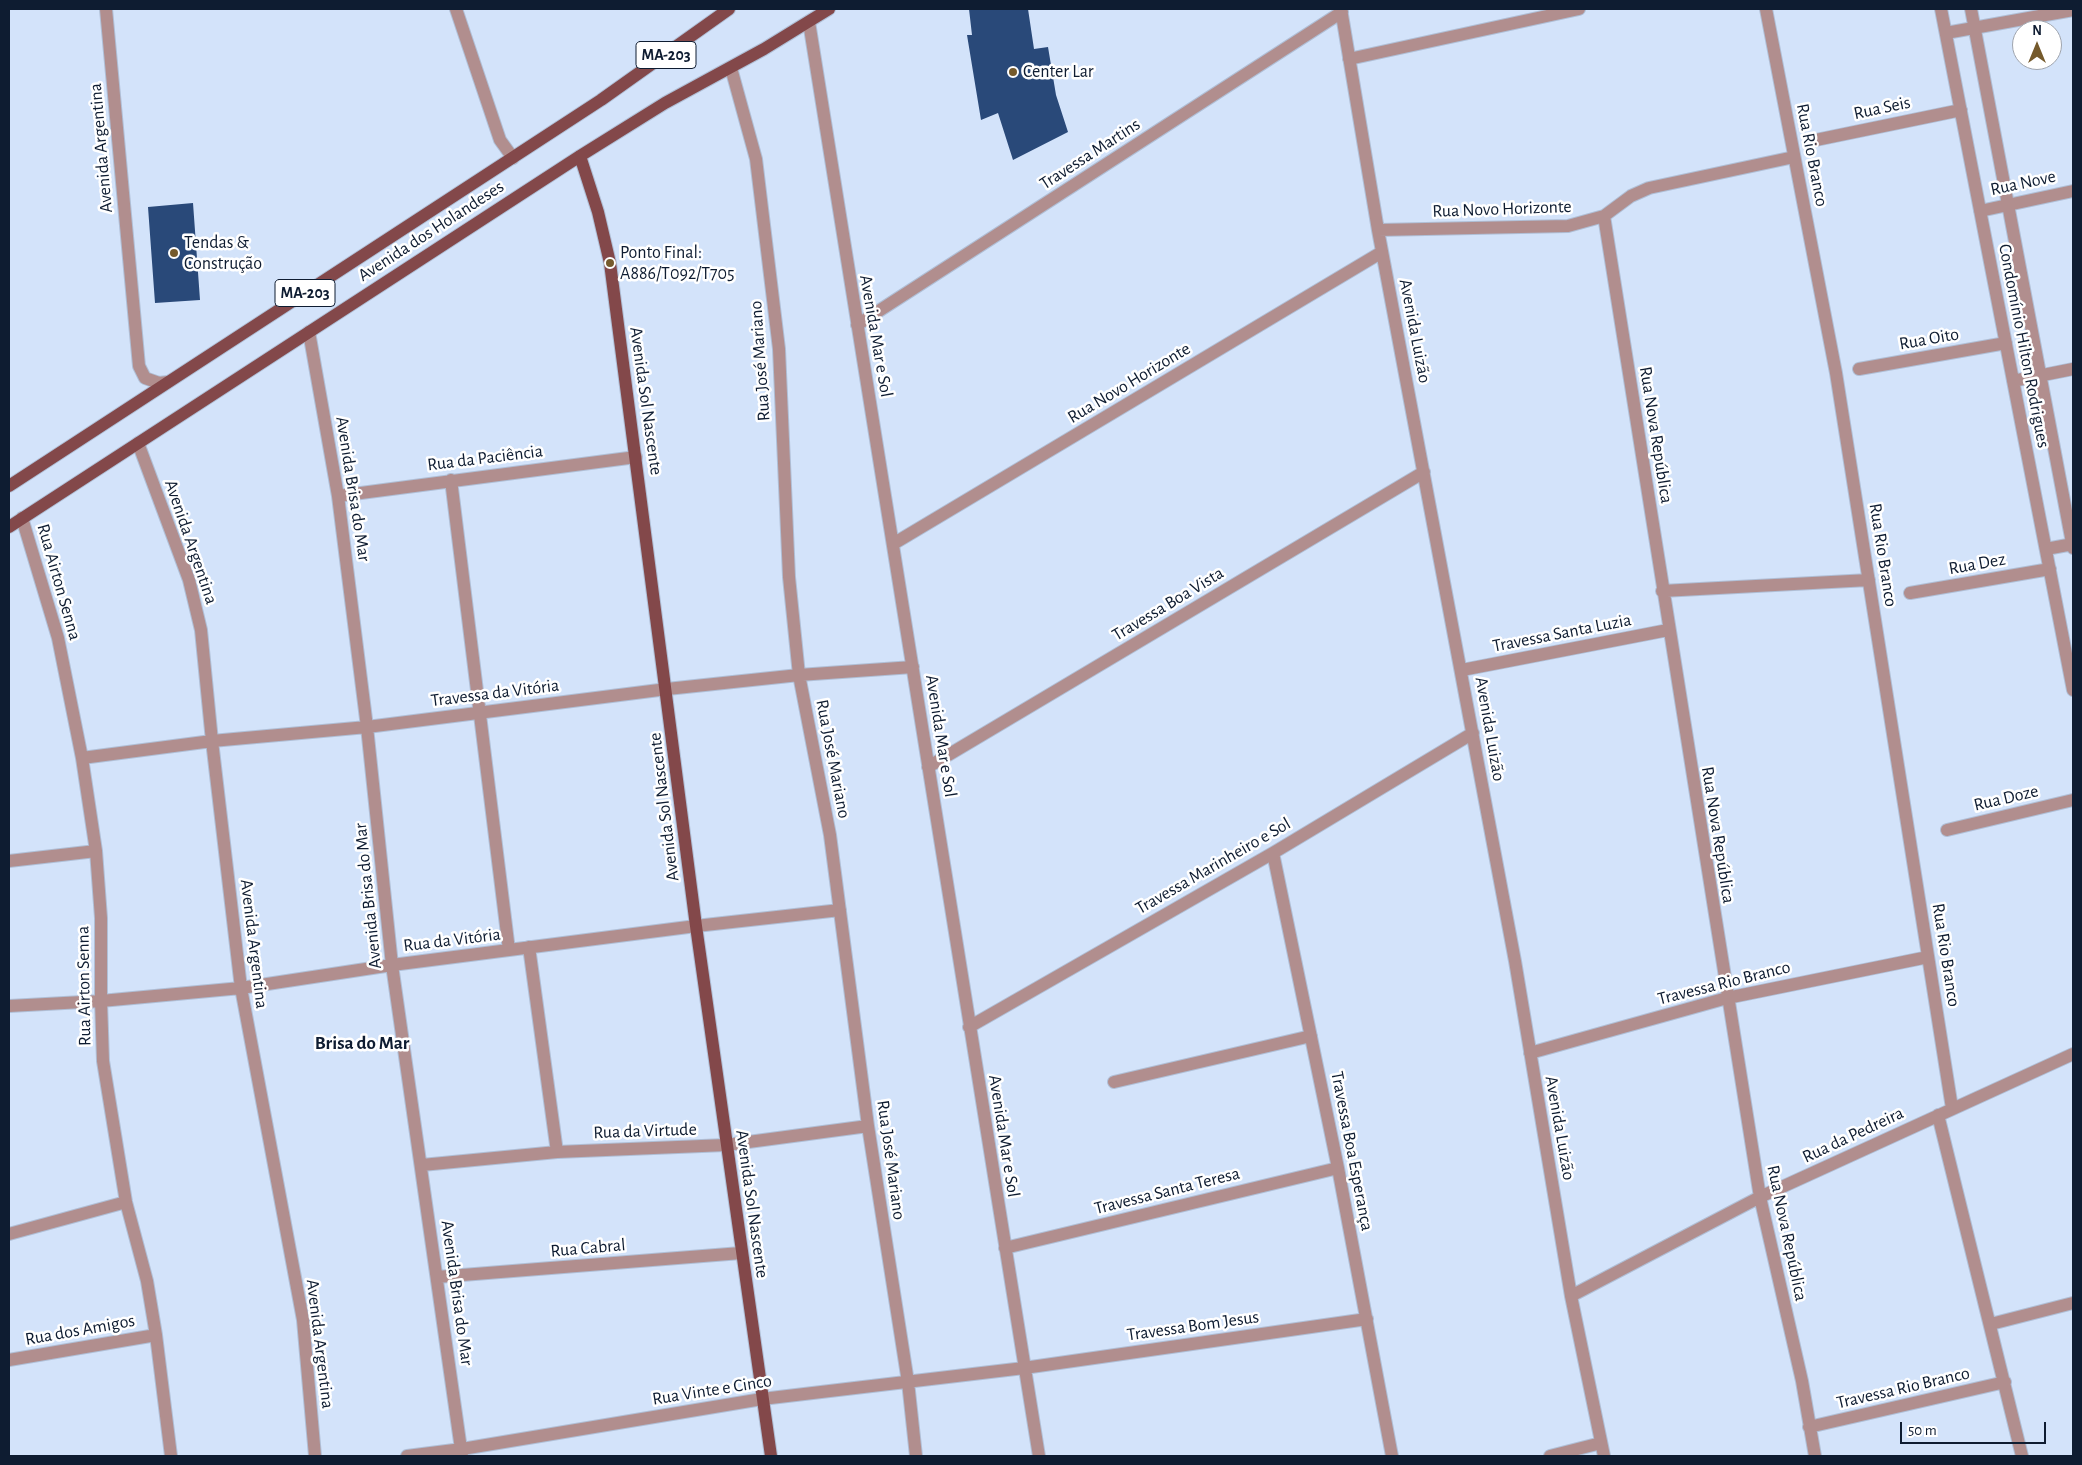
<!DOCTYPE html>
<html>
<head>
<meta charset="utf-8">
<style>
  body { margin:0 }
  #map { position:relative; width:2082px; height:1465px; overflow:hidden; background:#d3e3fa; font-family:"Alegreya Sans",sans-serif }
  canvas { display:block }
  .frame { position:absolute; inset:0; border:10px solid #0e1c31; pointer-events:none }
  .north { position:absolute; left:2012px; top:20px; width:50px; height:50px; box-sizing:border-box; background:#fff; border:1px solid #9fa4ad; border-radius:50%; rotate:0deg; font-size:14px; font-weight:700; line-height:20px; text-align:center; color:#0e1c31 }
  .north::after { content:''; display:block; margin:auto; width:18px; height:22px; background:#755a2c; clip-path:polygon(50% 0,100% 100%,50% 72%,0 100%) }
  .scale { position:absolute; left:1900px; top:1422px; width:146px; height:22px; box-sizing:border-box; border:2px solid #0e1c31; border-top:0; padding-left:6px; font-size:15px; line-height:18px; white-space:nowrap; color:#0e1c31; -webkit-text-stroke:4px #fff; paint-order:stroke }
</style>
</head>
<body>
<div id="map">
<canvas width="2082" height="1465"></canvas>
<div class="frame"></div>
<div class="north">N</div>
<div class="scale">50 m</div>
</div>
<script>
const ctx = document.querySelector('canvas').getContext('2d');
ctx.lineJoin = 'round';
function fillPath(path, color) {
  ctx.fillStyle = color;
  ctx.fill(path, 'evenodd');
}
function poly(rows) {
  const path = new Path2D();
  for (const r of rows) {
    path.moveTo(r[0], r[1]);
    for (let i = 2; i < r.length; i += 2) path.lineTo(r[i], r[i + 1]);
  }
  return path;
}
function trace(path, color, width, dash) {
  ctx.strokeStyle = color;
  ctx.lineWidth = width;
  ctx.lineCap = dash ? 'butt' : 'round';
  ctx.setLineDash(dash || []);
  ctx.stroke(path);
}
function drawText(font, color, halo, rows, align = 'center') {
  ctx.font = font + ' "Alegreya Sans",sans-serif';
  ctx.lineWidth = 5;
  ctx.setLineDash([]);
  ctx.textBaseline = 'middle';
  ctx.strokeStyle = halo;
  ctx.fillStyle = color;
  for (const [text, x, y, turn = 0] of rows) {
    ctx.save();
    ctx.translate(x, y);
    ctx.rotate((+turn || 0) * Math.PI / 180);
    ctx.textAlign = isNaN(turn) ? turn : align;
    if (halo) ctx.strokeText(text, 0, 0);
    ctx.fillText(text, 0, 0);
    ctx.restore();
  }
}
fillPath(poly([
  [969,9,1028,9,1034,49,1048,47,1056,95,1068,132,1013,160,998,113,981,120,967,35,972,35],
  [193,203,200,300,155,303,148,207]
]), '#294979');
const minor = poly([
  [106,9,139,366,145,378,159,383,168,382],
  [456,9,500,140,513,158],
  [1341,9,1378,230,1515,961,1571,1296,1604,1456],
  [1766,9,1836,373,1952,1108],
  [1941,9,2073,690],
  [1971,9,2073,548],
  [809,22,1039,1456],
  [1946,33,2073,10],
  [1349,59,1579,9],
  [731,68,756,159,779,349,789,577,799,675,830,835,868,1126,908,1382,916,1456],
  [1811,141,1961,110],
  [1980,211,2073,191],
  [1604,216,1760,1197,1802,1381,1815,1456],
  [1378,230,1568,226,1604,216,1631,196,1649,188,1794,157],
  [857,325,1342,12],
  [309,332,338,496,367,727,392,965,462,1456],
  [1859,369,2006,343],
  [2013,381,2073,369],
  [138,443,189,580,201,630,212,741,241,988,303,1320,315,1456],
  [451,480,509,950],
  [338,496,636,457],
  [22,518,58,638,82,758,96,851,101,918,101,1001,103,1061,126,1202,147,1281,156,1335,171,1456],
  [893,544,1382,252],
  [2046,549,2073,544],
  [1662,591,1869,580],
  [1910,593,2050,569],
  [1462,670,1668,630],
  [82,758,212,741,367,727,667,689,799,675,913,667],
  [928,767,1424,472],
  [1947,830,2073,800],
  [1273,853,1338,1168,1392,1456],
  [9,861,96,851],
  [529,947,557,1152],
  [9,1006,101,1001,241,988,392,965,696,926,840,910],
  [969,1027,1273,853,1473,733],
  [1530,1053,1727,998,1928,957],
  [1114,1082,1311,1036],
  [1938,1115,2022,1456],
  [422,1165,557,1152,726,1145,868,1126],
  [9,1234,126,1202],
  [1005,1248,1338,1168],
  [437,1277,741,1253],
  [1571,1296,1760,1197,2073,1054],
  [1991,1324,2073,1303],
  [9,1360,156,1335],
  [1809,1427,2005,1382],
  [407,1456,462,1449,762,1399,1024,1368,1367,1319],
  [1550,1456,1601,1443]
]);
const major = poly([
  [580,156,598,212,610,263,696,926,771,1456],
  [9,486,601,100,729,9],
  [9,527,580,156,665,103,764,49,829,9]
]);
trace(minor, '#b0bfd6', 14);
trace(major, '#b0bfd6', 14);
trace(minor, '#b18e8e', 12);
trace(major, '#83484a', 12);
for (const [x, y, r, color] of [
  [1013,72,5,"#755a2c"],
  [174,253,5,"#755a2c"],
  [610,263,5,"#755a2c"]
]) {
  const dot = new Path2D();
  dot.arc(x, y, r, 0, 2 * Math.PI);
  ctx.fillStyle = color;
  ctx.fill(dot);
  trace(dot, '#fff', 2);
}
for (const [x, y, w] of [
  [666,55,60],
  [305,293,60]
]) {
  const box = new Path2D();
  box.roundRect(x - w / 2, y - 13.5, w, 27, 4);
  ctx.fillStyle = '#fff';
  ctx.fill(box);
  trace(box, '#0e1c31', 1);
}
drawText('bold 16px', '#0e1c31', null, [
  ["MA-203",666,55],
  ["MA-203",305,293]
]);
drawText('18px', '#0e1c31', '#fff', [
  ["Center Lar",1023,72],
  ["Tendas &",184,243],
  ["Construção",184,264],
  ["Ponto Final:",620,253],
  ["A886/T092/T705",620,274]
], 'left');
drawText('18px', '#0e1c31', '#fff', [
  ["Rua Seis",1882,108,-12],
  ["Avenida Argentina",101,148,-95],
  ["Travessa Martins",1090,154,-33],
  ["Rua Rio Branco",1812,155,79],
  ["Rua Nove",2023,183,-12],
  ["Rua Novo Horizonte",1502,209,-2],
  ["Avenida dos Holandeses",431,231,-33],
  ["Avenida Luizão",1415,331,79],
  ["Avenida Mar e Sol",876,336,80],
  ["Rua Oito",1929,339,-10],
  ["Condomínio Hilton Rodrigues",2024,346,79],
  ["Rua José Mariano",760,361,-94],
  ["Rua Novo Horizonte",1129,383,-31],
  ["Avenida Sol Nascente",646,401,82],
  ["Rua Nova República",1656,435,81],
  ["Rua da Paciência",485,458,-7],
  ["Avenida Brisa do Mar",353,489,81],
  ["Avenida Argentina",191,542,71],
  ["Rua Rio Branco",1883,555,81],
  ["Rua Dez",1977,564,-10],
  ["Rua Airton Senna",59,582,74],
  ["Travessa Boa Vista",1168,604,-31],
  ["Travessa Santa Luzia",1562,633,-11],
  ["Travessa da Vitória",495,693,-7],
  ["Avenida Luizão",1490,729,80],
  ["Avenida Mar e Sol",941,736,81],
  ["Rua José Mariano",833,759,79],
  ["Rua Doze",2006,798,-13],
  ["Avenida Sol Nascente",664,807,-97],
  ["Rua Nova República",1718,835,81],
  ["Travessa Marinheiro e Sol",1213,866,-30],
  ["Avenida Brisa do Mar",368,896,-96],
  ["Rua da Vitória",452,940,-7],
  ["Avenida Argentina",254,944,83],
  ["Rua Rio Branco",1946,955,81],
  ["Travessa Rio Branco",1724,983,-14],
  ["Rua Airton Senna",84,986,-91],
  ["Avenida Luizão",1560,1128,80],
  ["Rua da Virtude",645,1131,-2],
  ["Rua da Pedreira",1853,1135,-25],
  ["Avenida Mar e Sol",1004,1136,81],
  ["Travessa Boa Esperança",1352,1151,79],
  ["Rua José Mariano",891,1160,82],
  ["Travessa Santa Teresa",1167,1191,-14],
  ["Avenida Sol Nascente",752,1204,82],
  ["Rua Nova República",1787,1233,78],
  ["Rua Cabral",588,1248,-5],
  ["Avenida Brisa do Mar",457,1293,82],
  ["Travessa Bom Jesus",1193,1326,-8],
  ["Rua dos Amigos",80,1330,-10],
  ["Avenida Argentina",320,1344,83],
  ["Travessa Rio Branco",1903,1388,-13],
  ["Rua Vinte e Cinco",712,1390,-9]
]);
drawText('bold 19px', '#0e1c31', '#fff', [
  ["Brisa do Mar",362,1043]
]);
</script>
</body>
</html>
